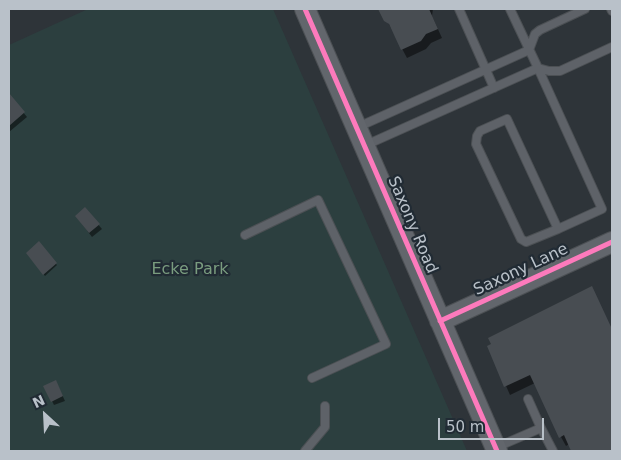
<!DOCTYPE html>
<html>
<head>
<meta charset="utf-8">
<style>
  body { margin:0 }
  #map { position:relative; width:621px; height:460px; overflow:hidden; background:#2e3439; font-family:"DejaVu Sans",sans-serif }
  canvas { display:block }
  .frame { position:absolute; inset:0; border:10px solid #b9c1c9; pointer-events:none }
  .north { position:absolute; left:20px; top:390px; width:50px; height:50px; -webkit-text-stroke:4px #212b34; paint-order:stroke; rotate:335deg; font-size:14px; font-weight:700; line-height:20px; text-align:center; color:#b9c1c9 }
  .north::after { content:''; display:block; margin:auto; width:18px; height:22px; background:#b9c1c9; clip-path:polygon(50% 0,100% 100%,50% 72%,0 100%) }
  .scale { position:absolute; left:438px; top:418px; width:106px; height:22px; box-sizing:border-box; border:2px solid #b9c1c9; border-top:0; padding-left:6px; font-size:15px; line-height:18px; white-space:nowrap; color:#b9c1c9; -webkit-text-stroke:4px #212b34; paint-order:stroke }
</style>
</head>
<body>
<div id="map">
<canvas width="621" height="460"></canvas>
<div class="frame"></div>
<div class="north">N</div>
<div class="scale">50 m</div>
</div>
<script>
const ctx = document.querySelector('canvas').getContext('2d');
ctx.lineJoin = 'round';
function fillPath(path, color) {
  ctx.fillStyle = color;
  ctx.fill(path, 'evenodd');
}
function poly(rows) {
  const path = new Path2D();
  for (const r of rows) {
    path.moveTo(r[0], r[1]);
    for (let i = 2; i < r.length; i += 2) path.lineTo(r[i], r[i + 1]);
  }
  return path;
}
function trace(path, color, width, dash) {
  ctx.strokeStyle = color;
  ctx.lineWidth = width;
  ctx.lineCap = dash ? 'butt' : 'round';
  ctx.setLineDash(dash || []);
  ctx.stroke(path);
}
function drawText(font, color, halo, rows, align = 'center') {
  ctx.font = font + ' "DejaVu Sans",sans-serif';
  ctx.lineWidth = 4.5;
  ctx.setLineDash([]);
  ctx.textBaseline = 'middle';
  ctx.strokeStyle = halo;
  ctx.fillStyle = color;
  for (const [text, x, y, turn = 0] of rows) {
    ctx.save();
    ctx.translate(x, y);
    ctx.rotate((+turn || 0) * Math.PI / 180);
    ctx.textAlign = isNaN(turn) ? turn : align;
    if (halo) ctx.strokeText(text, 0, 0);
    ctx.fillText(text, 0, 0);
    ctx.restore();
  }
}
fillPath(poly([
  [88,9,273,9,467,451,9,451,9,45]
]), '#2c3f3f');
fillPath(poly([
  [383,9,433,9,432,16,442,38,431,43,426,49,407,58,383,13],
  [9,95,27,117,9,132],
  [85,209,102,229,92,237,76,216],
  [28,255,56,264,57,265,45,276],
  [596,296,612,332,612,451,573,451,569,444,566,446,561,437,535,383,510,395,489,347],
  [58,386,65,401,54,405,52,401]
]), '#0007');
fillPath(poly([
  [378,9,429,9,438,29,426,34,421,41,401,50,389,24,384,21],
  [9,93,25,112,9,126],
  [85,207,100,224,89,233,75,216],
  [39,241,57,263,43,275,26,253],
  [592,286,612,329,612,451,571,451,564,435,559,438,530,375,504,387,487,346,491,344,488,338],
  [56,380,63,396,51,402,43,386]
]), '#484d52');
const lane = poly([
  [459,9,494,88],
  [611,9,612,11],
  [358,127,529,50,535,34,540,30,585,9],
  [366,145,538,68,510,9],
  [558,229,526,242,521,239,476,144,477,136,480,131,507,119,558,229,602,209,538,68,549,71,560,71,612,47],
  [245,235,318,200,386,344,312,378],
  [541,428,553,451],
  [497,447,541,428,528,399],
  [305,451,325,427,325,406]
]);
const secondary = poly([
  [305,9,497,451],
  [440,321,612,242]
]);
trace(lane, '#4c5054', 10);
trace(secondary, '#4c5054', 22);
trace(lane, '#5e6268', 8);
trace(secondary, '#62666c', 20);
trace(poly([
  [305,9,497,451],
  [440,321,612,242]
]), '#fd7abc', 5);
drawText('16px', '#b9c1c9', '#212b34', [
  ["Saxony Road",412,225,67],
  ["Saxony Lane",521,270,-25]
]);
drawText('16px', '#7a9c7f', '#212b34', [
  ["Ecke Park",190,270]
]);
</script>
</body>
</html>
